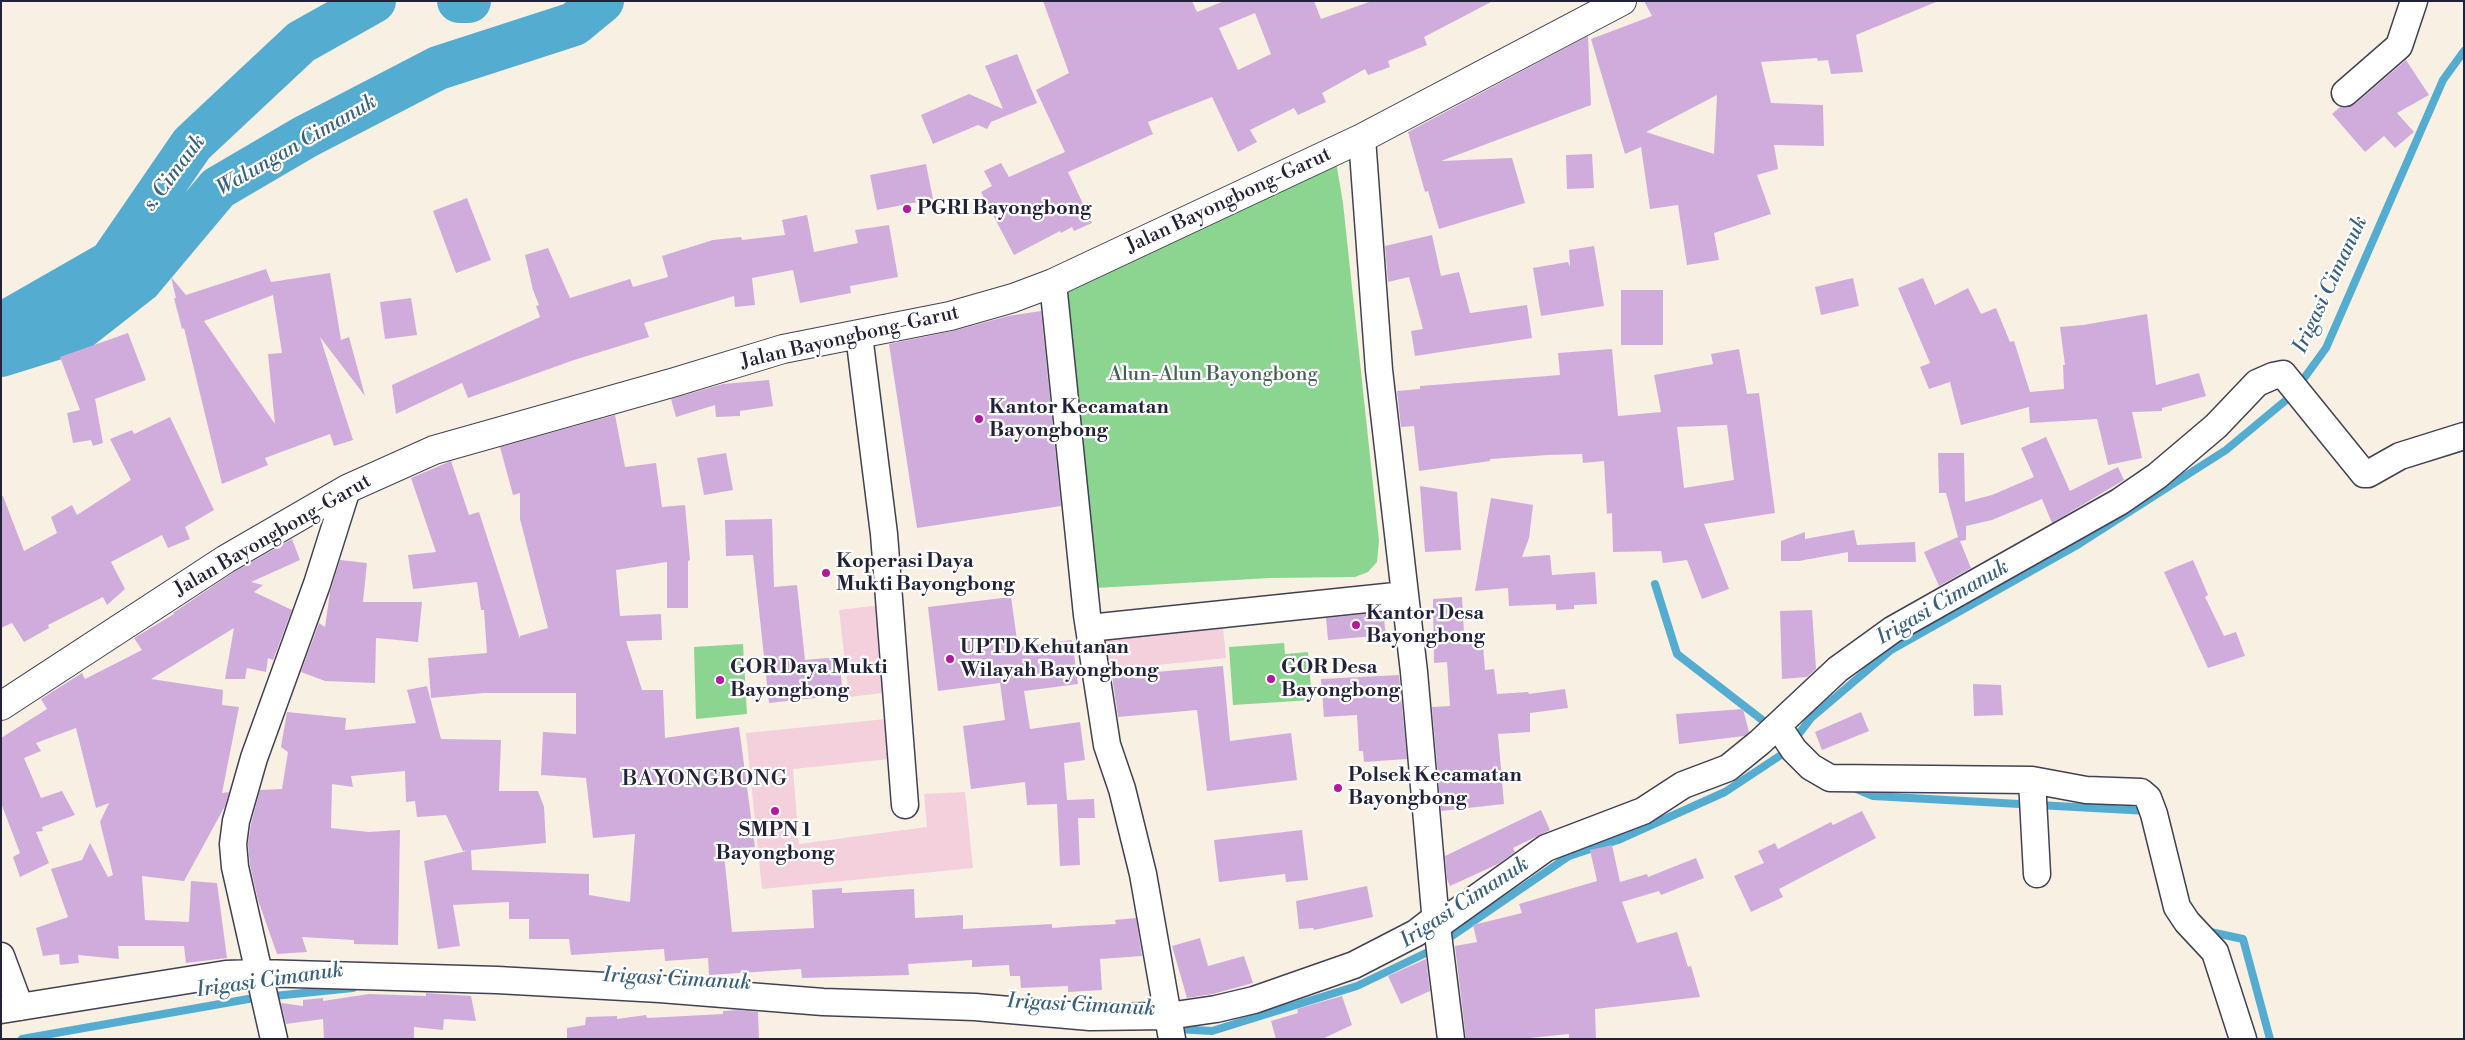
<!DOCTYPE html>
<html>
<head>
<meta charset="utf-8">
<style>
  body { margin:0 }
  #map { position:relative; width:2465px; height:1040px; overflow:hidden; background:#f8f0e2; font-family:"Libre Bodoni",serif }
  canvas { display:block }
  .frame { position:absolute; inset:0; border:2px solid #22223b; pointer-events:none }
</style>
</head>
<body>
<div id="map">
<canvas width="2465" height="1040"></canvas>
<div class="frame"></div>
</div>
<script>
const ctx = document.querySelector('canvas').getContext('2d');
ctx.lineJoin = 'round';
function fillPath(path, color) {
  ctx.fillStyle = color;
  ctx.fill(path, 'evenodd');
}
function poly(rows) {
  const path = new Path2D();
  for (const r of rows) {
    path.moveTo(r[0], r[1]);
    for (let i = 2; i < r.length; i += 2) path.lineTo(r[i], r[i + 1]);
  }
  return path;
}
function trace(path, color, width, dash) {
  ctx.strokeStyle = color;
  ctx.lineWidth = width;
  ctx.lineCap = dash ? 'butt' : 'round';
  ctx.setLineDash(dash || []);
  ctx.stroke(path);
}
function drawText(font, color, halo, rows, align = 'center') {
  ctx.font = font + ' "Libre Bodoni",serif';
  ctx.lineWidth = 4.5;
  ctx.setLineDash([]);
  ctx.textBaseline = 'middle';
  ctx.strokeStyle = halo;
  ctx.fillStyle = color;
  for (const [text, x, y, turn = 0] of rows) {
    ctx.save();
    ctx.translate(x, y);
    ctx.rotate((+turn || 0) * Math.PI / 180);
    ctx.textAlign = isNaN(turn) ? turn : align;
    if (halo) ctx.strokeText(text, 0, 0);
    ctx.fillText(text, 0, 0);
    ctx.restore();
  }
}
fillPath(poly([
  [881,605,890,692,849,697,839,610],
  [1222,617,1226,658,1109,670,1105,630],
  [886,719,890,759,793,769,799,844,927,827,924,794,965,792,973,868,762,889,746,733]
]), '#f4cfdc');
fillPath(poly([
  [1334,150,1343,203,1362,381,1379,541,1377,562,1368,572,1355,577,1270,578,1096,588,1049,281],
  [1284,643,1285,654,1308,652,1312,700,1233,705,1229,647],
  [743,644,747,714,696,719,694,647]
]), '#8cd590');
trace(poly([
  [1655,584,1677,654,1770,726],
  [1854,788,1873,796,2148,811],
  [2206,931,2243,939,2270,1039],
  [1175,1029,1212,1031,1357,986,1430,951,1569,856,1618,840,1725,792,1784,753,1811,718,1891,650,2079,544,2226,450,2291,396,2326,348,2443,80,2464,51],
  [22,1039,254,998,353,988]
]), '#54add1', 8);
trace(poly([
  [459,1,469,1],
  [1,325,111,262,192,144,301,42,374,1],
  [1,355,75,332,140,281,218,188,305,137,438,68,574,24,602,1]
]), '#54add1', 44);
fillPath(poly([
  [1043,1,1192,1,1197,12,1224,1,1314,1,1321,19,1372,1,1493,1,1424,37,1427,45,1388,61,1390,67,1368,75,1365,69,1322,93,1326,102,1298,115,1294,108,1250,130,1257,142,1238,152,1212,97,1148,122,1153,134,1068,172,1092,223,1074,231,1072,227,1061,233,1060,231,1014,255,981,192,992,186,984,171,1001,163,1009,177,1065,152,1036,90,1069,73],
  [1255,13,1271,54,1238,70,1219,28],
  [1644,1,1936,1,1936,2,1856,35,1863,72,1831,74,1828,60,1818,61,1817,58,1761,62,1771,103,1823,105,1824,146,1774,145,1778,169,1757,175,1771,214,1714,233,1719,260,1687,265,1678,205,1650,209,1641,147,1625,154,1591,39,1652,16],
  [1717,95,1714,154,1646,132],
  [1588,36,1591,105,1441,161,1512,158,1525,203,1439,229,1428,191,1425,192,1408,132],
  [1017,54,1037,103,991,122,987,129,978,125,933,144,921,115,969,94,1003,109,985,66],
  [2406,60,2429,95,2397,113,2414,132,2395,148,2384,136,2365,152,2332,114,2340,107,2347,108,2355,104],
  [1592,154,1594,188,1567,189,1566,155],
  [926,164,933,199,877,210,870,175],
  [467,198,491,260,456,273,433,211],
  [807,215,814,252,858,243,855,230,889,225,898,277,850,286,851,293,800,303,793,270,752,278,755,305,735,307,734,296,644,323,649,337,574,360,468,398,462,383,396,414,392,385,540,317,536,306,539,305,533,290,525,255,548,248,570,298,630,279,633,287,668,277,662,256,713,240,741,237,742,240,785,235,782,220],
  [1432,235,1441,276,1459,272,1470,313,1527,305,1532,338,1415,356,1411,331,1423,329,1409,277,1388,282,1385,246],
  [1594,246,1604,306,1541,316,1533,268,1568,262,1570,267,1569,250],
  [266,269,271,282,330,273,341,340,349,337,365,396,320,337,353,440,334,446,330,434,265,458,268,465,222,484,184,328,182,329,174,298,176,298,171,277,186,295],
  [273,295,282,353,268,354,275,424,204,321],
  [1853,278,1859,306,1821,315,1815,287],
  [1923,278,1935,305,1968,288,1981,314,1996,308,2010,342,2014,341,2030,392,2064,389,2063,365,2065,365,2060,327,2083,325,2147,314,2156,385,2199,373,2206,396,2162,408,2162,411,2132,412,2142,458,2108,465,2097,419,2030,423,2029,407,1961,425,1950,382,1929,389,1920,367,1930,363,1898,288],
  [1621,290,1663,290,1663,345,1621,345],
  [411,298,417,335,385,339,380,302],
  [1041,311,1061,506,917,528,889,344,953,331,1008,316],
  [128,333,146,380,95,399,103,443,93,446,91,440,73,443,67,413,80,410,60,357],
  [1612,349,1618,416,1661,412,1654,375,1713,364,1711,354,1739,349,1747,394,1759,393,1775,513,1704,524,1729,589,1702,599,1687,560,1663,563,1661,551,1613,552,1612,513,1607,514,1604,461,1583,463,1582,454,1548,455,1490,459,1490,461,1419,471,1414,426,1401,427,1397,391,1420,389,1420,386,1560,375,1558,353],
  [1727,425,1734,480,1684,488,1677,427],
  [769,380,773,406,740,411,740,416,716,417,715,405,676,417,671,399,723,384],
  [615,415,625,467,656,463,662,507,685,505,690,560,688,561,688,608,667,608,667,562,616,570,620,616,661,614,662,640,626,641,642,690,663,690,665,738,739,727,755,847,725,851,724,854,732,932,814,928,812,890,842,888,842,893,914,889,915,918,963,915,963,929,1052,924,1052,928,1078,926,1116,924,1115,920,1136,918,1142,956,1100,959,1102,990,1068,992,1068,986,1021,988,1020,976,1010,976,1009,965,972,967,972,960,908,964,909,975,802,978,801,969,709,975,708,958,665,961,664,949,571,955,569,939,529,939,529,919,509,919,509,902,453,905,460,946,438,949,424,861,471,850,472,870,589,874,589,895,630,902,635,834,593,838,586,778,541,775,543,732,576,734,576,693,484,693,431,698,428,658,487,653,484,610,481,610,477,582,413,589,408,555,436,552,411,478,451,461,469,515,479,512,520,639,520,636,548,628,520,519,520,493,513,495,500,447],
  [170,417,214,510,185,527,190,539,168,548,162,535,111,562,125,589,107,605,103,597,48,625,49,628,24,642,12,623,1,628,1,496,3,496,24,551,57,533,51,517,72,505,77,515,131,480,110,439,132,430,134,434],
  [2046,437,2070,491,2118,467,2124,480,2052,523,2042,499,1992,520,1966,526,1966,540,1960,541,1971,568,1939,586,1924,552,1958,537,1946,493,1939,493,1938,453,1964,453,1965,502,1992,495,2034,477,2021,448],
  [726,453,733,490,704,495,697,458],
  [1420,486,1457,492,1461,550,1425,552],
  [1491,498,1533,505,1529,538,1522,557,1550,555,1552,575,1595,572,1597,604,1574,605,1574,609,1556,610,1556,604,1509,606,1508,588,1475,591],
  [772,519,774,587,797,585,805,660,839,657,843,695,769,703,753,555,726,556,725,520],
  [1854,530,1857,545,1915,542,1916,562,1848,562,1848,552,1799,561,1781,561,1781,541,1805,532,1805,539],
  [292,539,300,560,251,582,263,585,254,592,292,610,273,660,268,658,266,672,247,668,245,679,225,679,234,628,151,679,223,690,222,705,239,707,222,793,229,792,225,806,184,881,142,876,145,920,189,922,191,881,217,883,227,958,186,963,184,946,118,946,119,959,78,955,79,963,60,965,59,954,43,956,36,928,68,917,51,869,82,860,90,843,108,877,113,875,100,822,109,803,96,808,76,728,36,743,41,751,24,758,41,798,62,791,75,815,42,827,43,831,36,832,49,863,20,877,13,857,20,853,1,803,1,738,47,709,41,699,82,673,85,679,142,650,134,638,174,614,173,613,234,572],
  [340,560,367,563,363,602,422,602,418,642,376,638,375,683,325,681,301,672,319,623,325,627,330,592],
  [2193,560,2208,595,2205,597,2224,636,2236,632,2245,656,2208,668,2164,572],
  [1011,597,1018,647,1072,640,1078,684,1024,691,1030,729,1080,722,1085,760,1064,763,1067,800,1094,799,1095,818,1078,818,1080,865,1060,866,1057,804,1027,805,1025,782,971,789,963,726,1005,720,1000,683,938,691,928,607],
  [1462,597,1464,633,1482,632,1485,670,1494,669,1497,694,1528,692,1529,694,1565,689,1568,708,1530,713,1530,732,1498,734,1504,804,1441,811,1432,707,1450,706,1447,662,1434,663,1433,599],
  [1812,610,1816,669,1807,677,1782,679,1780,611],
  [1383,612,1386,635,1328,640,1326,618],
  [1223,666,1230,741,1291,733,1297,780,1207,791,1197,710,1118,717,1112,676],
  [1399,675,1407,759,1364,762,1363,751,1359,751,1357,715,1324,717,1321,679],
  [1973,684,2001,685,2003,715,1974,716],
  [427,686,441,739,501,740,499,791,538,791,544,807,546,843,463,851,446,815,417,817,415,801,406,802,405,771,351,776,353,787,332,784,331,828,369,832,400,830,398,945,354,944,354,940,302,937,307,952,277,954,258,900,250,865,248,844,251,824,260,790,282,789,288,752,281,747,287,712,346,718,345,730,416,723,407,690],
  [1743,709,1749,732,1744,736,1679,744,1676,714],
  [1861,712,1869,731,1822,750,1815,732],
  [1541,810,1550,830,1513,848,1515,852,1498,864,1450,886,1447,879,1445,856],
  [1862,811,1876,838,1779,889,1783,897,1751,912,1734,876,1764,863,1758,851,1775,843,1778,849,1831,822,1833,825],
  [1302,830,1308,880,1286,882,1285,874,1219,882,1214,840],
  [1612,845,1620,882,1647,874,1648,877,1696,858,1704,878,1661,895,1659,891,1622,902,1637,943,1677,932,1688,967,1691,966,1700,997,1595,1009,1596,1039,1569,1039,1569,1034,1519,1039,1466,1039,1455,946,1477,942,1473,925,1522,913,1519,904,1597,881,1590,850],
  [1367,886,1373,917,1314,930,1313,928,1299,929,1296,901],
  [1200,938,1208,966,1244,956,1253,983,1213,994,1187,998,1172,946],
  [1426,959,1430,991,1401,1004,1388,976],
  [426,993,471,996,476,1021,444,1019,443,1030,414,1027,414,1039,324,1039,323,1019,286,1024,281,1003,303,1006,303,1000,323,998,323,1001,369,994,426,996],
  [1342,996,1352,1025,1322,1039,1276,1039,1271,1021,1298,1013,1297,1009],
  [738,1010,758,1012,759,1039,567,1039,567,1028,585,1025,586,1017,617,1016,617,1019,646,1015,647,1018,723,1014,723,1011]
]), '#d0acdd');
const minor = poly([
  [2345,93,2399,46,2414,1],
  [1053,283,1087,615,1107,745,1122,789,1143,874,1172,1039],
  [859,335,884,534,905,805],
  [1089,628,1405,595],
  [1778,726,1794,750,1811,767,1830,778,2032,780,2086,790,2141,792,2148,798,2154,814,2177,907,2187,922,2215,952,2243,1039],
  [2032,780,2037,874],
  [1434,919,1437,926,1546,848,1643,811,1683,785,1728,768,1760,742,1838,669,1892,630,2119,502,2157,476,2216,426,2257,383,2273,376,2283,374,2364,474,2368,474,2400,456,2464,436],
  [1437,926,1451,1039],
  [1,956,20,1007],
  [1,1010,226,974,259,973,497,980,660,989,823,1002,975,1007,1090,1017,1168,1016,1216,1009,1254,1000,1354,965,1416,933,1434,919,1435,912,1414,672,1379,370,1362,138],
  [274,1039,235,867,233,844,236,821,254,758,317,584,347,489]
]);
const major = poly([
  [1,706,226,559,347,489,434,450,675,382,783,349,950,316,1013,298,1053,283,1362,138,1622,1]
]);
trace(minor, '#424154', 29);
trace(major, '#424154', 30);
trace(minor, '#fff', 26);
trace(major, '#fff', 28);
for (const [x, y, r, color] of [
  [907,209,5,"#b5179e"],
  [979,419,5,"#b5179e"],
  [826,573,5,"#b5179e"],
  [1356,625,5,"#b5179e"],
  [950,659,5,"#b5179e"],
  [1271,679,5,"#b5179e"],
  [720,680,5,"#b5179e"],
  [1338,788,5,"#b5179e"],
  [775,811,5,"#b5179e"]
]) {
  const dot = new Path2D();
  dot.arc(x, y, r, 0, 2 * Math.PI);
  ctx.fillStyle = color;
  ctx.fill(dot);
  trace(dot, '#fff', 2);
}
drawText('20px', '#22223b', '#fff', [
  ["Jalan Bayongbong-Garut",1229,201,-25],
  ["Jalan Bayongbong-Garut",850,338,-13],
  ["Jalan Bayongbong-Garut",273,536,-30]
]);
drawText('bold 20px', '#22223b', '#fff', [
  ["PGRI Bayongbong",917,209],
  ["Kantor Kecamatan",989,408],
  ["Bayongbong",989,431],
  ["Koperasi Daya",836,562],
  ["Mukti Bayongbong",836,585],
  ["Kantor Desa",1366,614],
  ["Bayongbong",1366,637],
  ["UPTD Kehutanan",960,648],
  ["Wilayah Bayongbong",960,671],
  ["GOR Daya Mukti",730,668],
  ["Bayongbong",730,691],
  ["GOR Desa",1281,668],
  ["Bayongbong",1281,691],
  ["Polsek Kecamatan",1348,776],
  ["Bayongbong",1348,799],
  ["SMPN 1",775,831,"center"],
  ["Bayongbong",775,854,"center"]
], 'left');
drawText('20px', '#476159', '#fff', [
  ["Alun-Alun Bayongbong",1213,375]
]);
drawText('italic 21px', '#38617e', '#fff', [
  ["Walungan Cimanuk",297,146,-30],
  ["s. Cimauk",175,173,-53],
  ["Irigasi Cimanuk",2331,285,-65],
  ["Irigasi Cimanuk",1943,603,-30],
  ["Irigasi Cimanuk",1465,903,-33],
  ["Irigasi Cimanuk",677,980,3],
  ["Irigasi Cimanuk",270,981,-8],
  ["Irigasi Cimanuk",1081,1006,3]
]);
ctx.letterSpacing = '1px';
drawText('22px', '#22223b', '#fff', [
  ["BAYONGBONG",705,780]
]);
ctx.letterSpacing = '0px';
</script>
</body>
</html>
